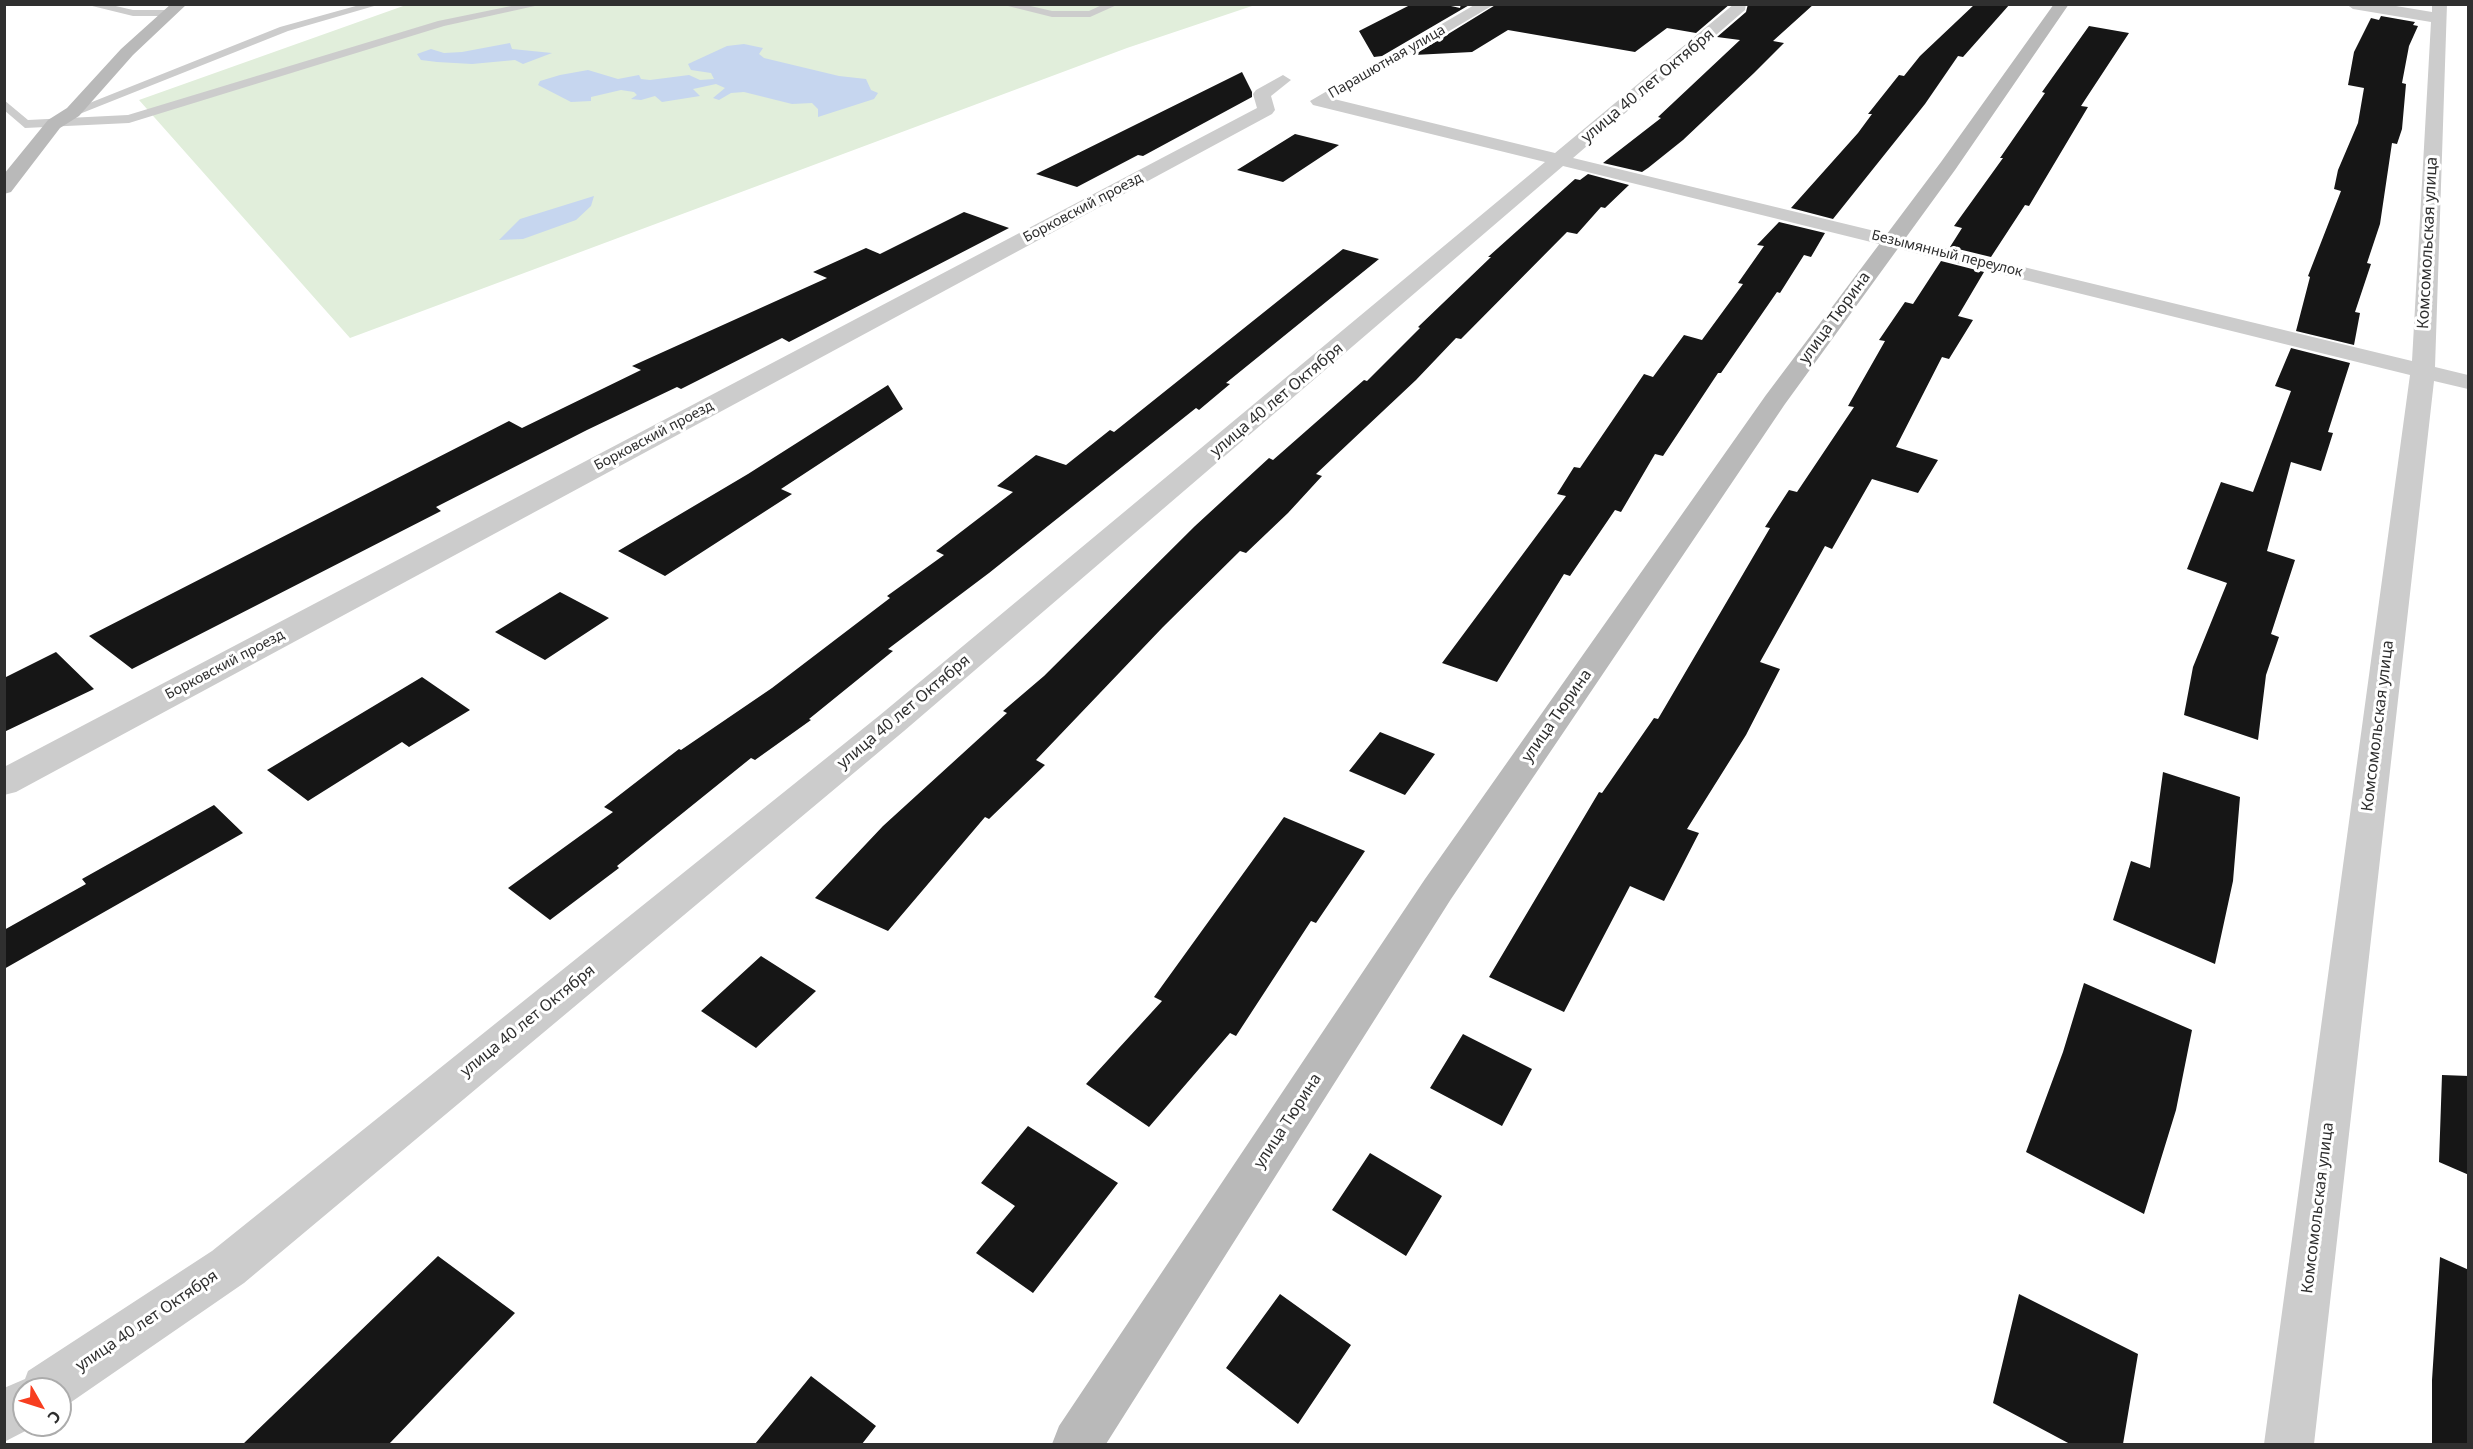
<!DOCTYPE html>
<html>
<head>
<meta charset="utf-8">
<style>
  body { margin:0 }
  #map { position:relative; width:2473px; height:1449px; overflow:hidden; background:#fff; font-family:"Noto Sans",sans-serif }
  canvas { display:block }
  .frame { position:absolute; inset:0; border:6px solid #2f2f2f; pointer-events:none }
  .north { position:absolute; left:12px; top:1377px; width:60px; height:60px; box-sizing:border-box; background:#fff; border:2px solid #acacac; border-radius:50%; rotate:129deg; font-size:16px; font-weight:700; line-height:24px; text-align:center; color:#2f2f2f }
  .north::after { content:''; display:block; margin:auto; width:21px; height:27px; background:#f73e20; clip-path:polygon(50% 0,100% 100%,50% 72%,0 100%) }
</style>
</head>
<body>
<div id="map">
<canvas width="2473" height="1449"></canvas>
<div class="frame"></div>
<div class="north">С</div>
</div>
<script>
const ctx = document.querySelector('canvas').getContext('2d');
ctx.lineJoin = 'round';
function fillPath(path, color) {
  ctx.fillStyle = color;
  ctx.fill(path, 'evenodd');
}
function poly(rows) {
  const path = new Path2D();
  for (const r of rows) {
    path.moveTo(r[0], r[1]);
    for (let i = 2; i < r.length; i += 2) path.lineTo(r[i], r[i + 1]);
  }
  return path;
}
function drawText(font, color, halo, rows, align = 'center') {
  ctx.font = font + ' "Noto Sans",sans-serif';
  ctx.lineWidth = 6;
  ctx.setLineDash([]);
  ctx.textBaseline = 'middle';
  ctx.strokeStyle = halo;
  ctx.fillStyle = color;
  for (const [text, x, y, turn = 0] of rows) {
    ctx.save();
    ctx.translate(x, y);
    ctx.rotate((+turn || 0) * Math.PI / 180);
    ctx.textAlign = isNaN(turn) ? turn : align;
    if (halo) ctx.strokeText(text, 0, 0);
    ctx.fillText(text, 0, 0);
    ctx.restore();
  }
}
fillPath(poly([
  [406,5,1255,5,1127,48,350,338,139,100]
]), '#e1eedb');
fillPath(poly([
  [510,43,512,49,552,53,523,64,515,60,472,64,437,62,421,60,417,54,431,49,444,53,462,52],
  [744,44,763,48,759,54,764,58,839,76,866,79,871,90,878,93,874,99,818,117,818,109,812,103,792,104,744,92,731,93,719,100,713,98,725,88,716,84,693,89,700,96,662,102,655,96,641,100,631,99,637,95,634,92,621,90,591,97,591,101,571,102,538,85,540,81,560,75,588,70,618,79,639,75,641,79,650,80,689,75,700,80,714,79,711,73,691,70,688,64,727,46],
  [594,196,591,206,576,220,523,239,499,240,520,219]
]), '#c6d6ef');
fillPath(poly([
  [1412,4,1442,4,1460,8,1461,4,1471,4,1382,56,1374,57,1359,31],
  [1497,4,1730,4,1696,33,1667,28,1635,52,1508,30,1472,52,1414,55],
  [1748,4,1814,4,1773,41,1784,43,1754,73,1683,140,1648,168,1642,172,1603,163,1661,118,1658,117,1740,40,1717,37,1746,12],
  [1975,4,2010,4,1963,57,1958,56,1925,104,1833,219,1791,208,1858,133,1872,114,1868,114,1899,75,1904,76,1920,56],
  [2381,16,2415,22,2413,25,2418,26,2409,46,2402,83,2406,84,2402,129,2397,144,2392,143,2380,224,2367,263,2371,264,2355,312,2360,313,2354,345,2296,331,2310,277,2308,276,2341,191,2334,189,2338,170,2358,123,2364,88,2348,85,2354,52,2371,18,2379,20],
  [2089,26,2129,33,2081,106,2088,107,2029,206,2025,205,1991,257,1950,247,1962,228,1954,226,2003,158,2000,158,2045,93,2042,92],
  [1242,72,1252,92,1252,97,1143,156,1138,155,1077,187,1036,174],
  [1295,134,1339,145,1283,182,1237,170],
  [1588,174,1629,185,1605,208,1601,207,1577,234,1567,232,1461,339,1456,338,1416,380,1316,474,1322,476,1288,513,1246,553,1240,551,1163,627,1036,760,1045,765,989,819,985,817,888,931,815,898,883,826,1007,713,1003,711,1044,676,1195,526,1269,458,1273,460,1364,380,1367,381,1420,328,1418,327,1491,257,1488,257,1575,179,1580,180],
  [964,212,1009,228,789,342,782,338,681,389,677,387,587,430,436,507,441,511,132,669,89,636,509,421,522,428,641,370,632,366,827,278,813,272,866,248,880,254],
  [1779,222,1825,233,1811,257,1804,255,1780,293,1777,292,1721,373,1718,373,1663,456,1655,454,1621,512,1615,510,1570,576,1564,574,1497,682,1442,663,1566,496,1557,494,1574,467,1580,468,1644,374,1653,377,1684,335,1702,340,1743,284,1738,283,1764,246,1757,245],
  [1343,249,1379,259,1226,383,1230,384,1199,410,1196,408,989,573,888,649,893,651,809,719,811,720,755,760,751,758,617,866,619,868,550,920,508,888,613,812,604,807,679,749,681,750,772,688,890,598,887,596,944,555,936,551,1013,492,997,486,1036,455,1066,465,1110,430,1114,432],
  [1941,261,1984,272,1958,316,1973,320,1949,359,1942,357,1896,447,1938,460,1918,493,1872,479,1832,549,1825,546,1760,662,1780,669,1746,735,1687,829,1699,833,1664,901,1630,886,1564,1012,1489,977,1599,792,1602,793,1654,718,1658,719,1770,528,1765,527,1789,490,1797,492,1854,407,1848,406,1885,341,1879,340,1905,302,1913,304],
  [2291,348,2350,363,2328,432,2333,433,2321,471,2291,462,2267,551,2295,560,2271,634,2279,637,2266,675,2258,740,2184,715,2193,667,2227,583,2187,569,2221,482,2253,492,2291,391,2275,386],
  [888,385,903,409,781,489,792,494,665,576,618,551,748,474],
  [560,592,609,618,545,660,495,632],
  [56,652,94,689,4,732,4,678],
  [422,677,470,710,409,747,402,742,308,801,267,770],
  [1380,732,1435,754,1405,795,1349,771],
  [2163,772,2240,797,2233,881,2215,964,2113,920,2131,861,2150,868],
  [214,805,243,833,4,969,4,930,86,884,82,879],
  [1284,817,1365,851,1316,923,1311,921,1236,1036,1230,1033,1149,1127,1086,1084,1162,1001,1154,997],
  [761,956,816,991,756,1048,701,1011],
  [2084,983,2192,1030,2176,1110,2144,1214,2026,1152,2063,1052],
  [1463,1034,1532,1069,1502,1126,1430,1088],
  [2442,1075,2469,1076,2469,1175,2439,1162],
  [1028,1126,1118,1183,1033,1293,976,1253,1015,1206,981,1183],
  [1370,1153,1442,1196,1406,1256,1332,1210],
  [438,1256,515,1313,389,1444,243,1444],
  [2440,1257,2469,1270,2469,1444,2432,1444,2432,1380],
  [1280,1294,1351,1345,1298,1424,1226,1368],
  [2019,1294,2138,1354,2123,1444,2070,1444,1993,1403],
  [811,1376,876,1426,862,1444,755,1444]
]), '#161616');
fillPath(poly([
  [84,4,107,4,133,10,171,10,176,13,171,16,133,16,84,4],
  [363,4,381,4,288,31,77,115,67,112,280,27,363,4],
  [521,4,544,4,444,26,129,123,25,128,4,110,4,100,28,120,128,115,438,21,521,4],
  [1000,4,1022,4,1052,11,1089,11,1104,4,1119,4,1090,17,1052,17,1000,4]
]), '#ccc');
fillPath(poly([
  [1476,4,1495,4,1334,99,1555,153,1734,4,1746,4,1745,10,1573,158,2412,361,2431,22,2353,9,2346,4,2384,4,2432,12,2432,4,2447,4,2435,367,2468,375,2468,389,2434,381,2314,1444,2264,1444,2410,375,1563,166,904,731,244,1283,64,1407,60,1408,60,1389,24,1389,24,1425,37,1425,4,1442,4,1388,25,1379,28,1371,212,1251,880,715,1545,162,1313,105,1310,101,1476,4],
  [1283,75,1291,80,1271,96,1275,110,1272,114,16,792,4,795,4,767,1257,108,1253,94,1256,90,1283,75]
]), '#ccc');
fillPath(poly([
  [171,4,187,4,133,55,79,116,60,128,11,192,4,194,4,174,48,120,67,108,121,49,171,4],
  [2054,4,2069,4,1955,170,1785,404,1451,899,1106,1444,1052,1444,1059,1426,1425,879,1766,395,1941,162,2054,4]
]), '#b9b9b9');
drawText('14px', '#2f2f2f', '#fff', [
  ["Парашютная улица",1387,62,-30],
  ["Борковский проезд",1083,208,-28],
  ["Безымянный переулок",1947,254,14],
  ["Борковский проезд",654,436,-28],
  ["Борковский проезд",225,665,-28]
]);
drawText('16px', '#2f2f2f', '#fff', [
  ["улица 40 лет Октября",1648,86,-40],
  ["Комсомольская улица",2428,243,-87],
  ["улица Тюрина",1835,318,-54],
  ["улица 40 лет Октября",1277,400,-40],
  ["улица 40 лет Октября",904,712,-40],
  ["улица Тюрина",1557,716,-55],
  ["Комсомольская улица",2378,726,-83],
  ["улица 40 лет Октября",528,1021,-39],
  ["улица Тюрина",1288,1121,-57],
  ["Комсомольская улица",2318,1208,-83],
  ["улица 40 лет Октября",147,1321,-34]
]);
</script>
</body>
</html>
